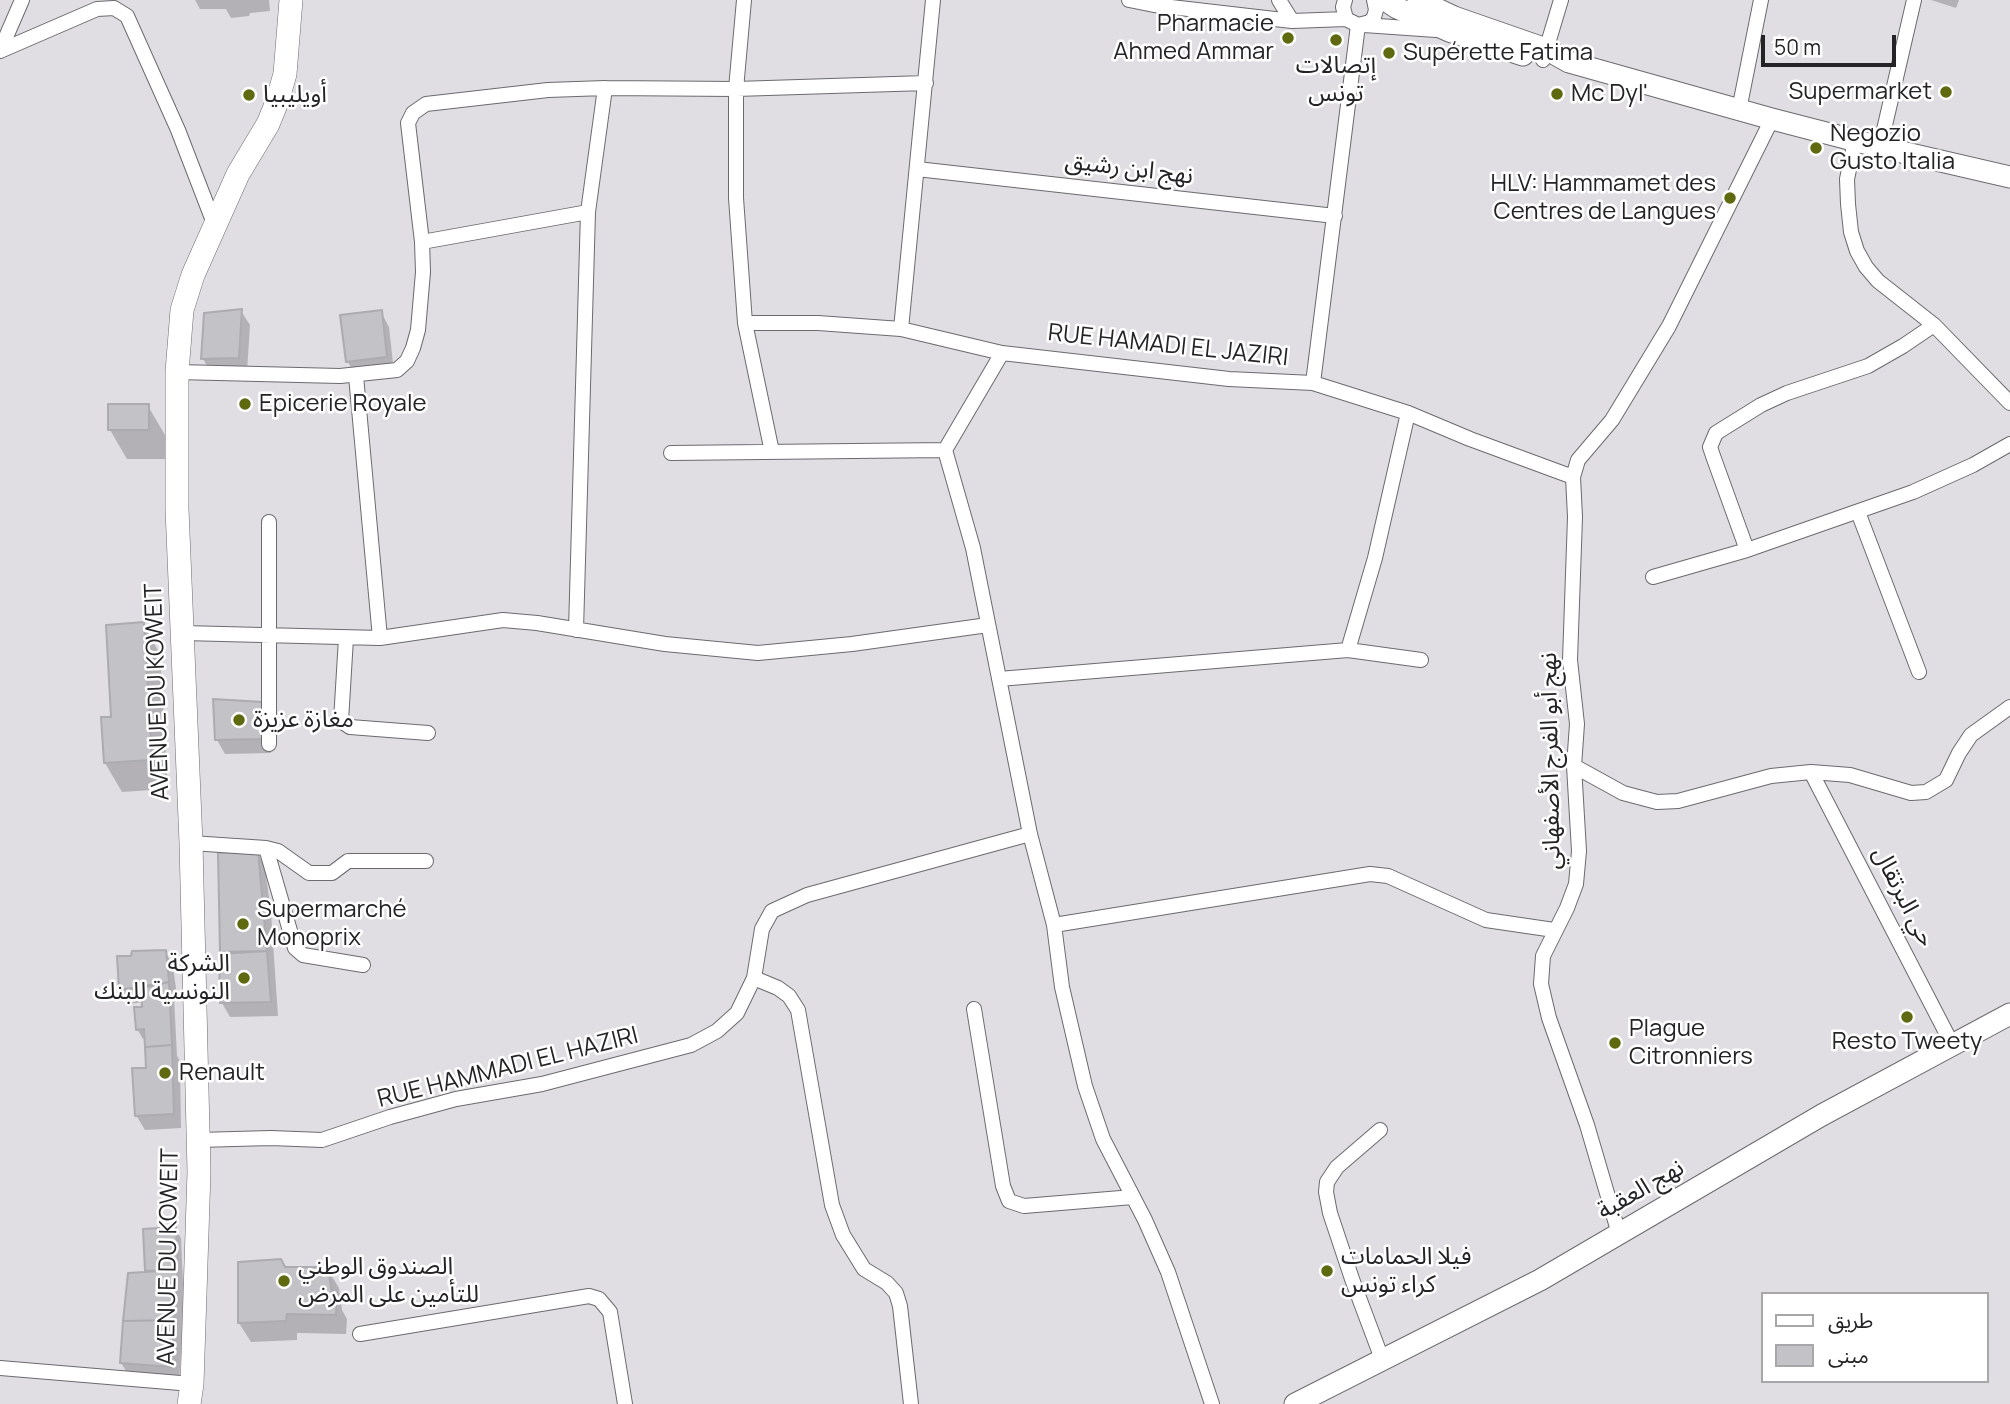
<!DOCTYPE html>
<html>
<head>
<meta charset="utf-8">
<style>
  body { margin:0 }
  #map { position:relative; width:2010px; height:1404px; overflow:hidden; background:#e0dee3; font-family:Manrope,"Noto Sans Arabic",sans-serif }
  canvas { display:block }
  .legend { position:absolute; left:1761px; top:1292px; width:228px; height:91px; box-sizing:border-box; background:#fff; border:2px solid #a7a7a8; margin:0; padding:9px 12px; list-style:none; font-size:21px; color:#242325 }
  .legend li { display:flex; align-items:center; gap:14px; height:35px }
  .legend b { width:35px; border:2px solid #a7a7a8 }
  .scale { position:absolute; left:1761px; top:35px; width:135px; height:32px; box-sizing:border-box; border:4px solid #242325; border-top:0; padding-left:9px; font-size:21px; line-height:24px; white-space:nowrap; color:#242325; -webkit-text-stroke:5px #fff; paint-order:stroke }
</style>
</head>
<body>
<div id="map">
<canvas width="2010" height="1404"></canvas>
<ul class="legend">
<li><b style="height:9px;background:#fff"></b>طريق</li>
<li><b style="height:19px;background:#c3c2c7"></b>مبنى</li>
</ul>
<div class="scale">50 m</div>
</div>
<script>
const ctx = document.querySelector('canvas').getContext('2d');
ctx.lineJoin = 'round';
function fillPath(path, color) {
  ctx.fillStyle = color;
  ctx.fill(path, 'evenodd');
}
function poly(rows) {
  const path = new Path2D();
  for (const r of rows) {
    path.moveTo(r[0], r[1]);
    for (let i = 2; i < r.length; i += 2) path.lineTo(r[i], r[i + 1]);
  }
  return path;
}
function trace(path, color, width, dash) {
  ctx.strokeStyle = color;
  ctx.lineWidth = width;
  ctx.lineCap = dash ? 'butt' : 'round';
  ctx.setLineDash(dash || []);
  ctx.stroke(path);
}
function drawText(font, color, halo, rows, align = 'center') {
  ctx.font = font + ' Manrope,"Noto Sans Arabic",sans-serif';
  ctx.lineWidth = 5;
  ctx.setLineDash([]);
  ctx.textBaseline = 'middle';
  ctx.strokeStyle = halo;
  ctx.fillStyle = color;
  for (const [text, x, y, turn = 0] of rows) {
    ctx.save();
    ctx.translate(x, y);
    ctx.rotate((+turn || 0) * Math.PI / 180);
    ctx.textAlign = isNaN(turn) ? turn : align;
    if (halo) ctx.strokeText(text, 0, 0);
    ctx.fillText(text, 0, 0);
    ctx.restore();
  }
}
fillPath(poly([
  [195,0,269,0,270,11,250,13,249,16,231,18,226,9,200,9],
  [1931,0,1959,0,1956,8],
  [241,311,250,325,247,372,212,374,203,359,206,315],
  [381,312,389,327,394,372,356,377,348,362,342,316],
  [148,406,165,435,165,459,127,459,110,430],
  [143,624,160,654,168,789,122,792,105,763,113,718],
  [270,718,271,753,225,754,217,740],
  [257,852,265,867,271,913,278,1016,230,1017,222,1003,224,955,222,951],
  [165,951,173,966,177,996,174,997,177,1056,180,1061,181,1128,145,1130,136,1115,148,1070,146,1038,143,1039,137,1029,143,1002,129,1004,121,990,119,958],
  [175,1229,181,1238,183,1281,186,1286,179,1381,130,1377,121,1363,148,1274,147,1271],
  [327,1268,339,1288,342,1310,347,1319,346,1334,297,1333,297,1340,251,1342,239,1323]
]), '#0003');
const building = poly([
  [242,309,239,358,201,359,204,313,242,309],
  [382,310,387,357,346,362,340,315,382,310],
  [108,404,149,404,149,430,108,430,108,404],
  [144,622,152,760,104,763,101,717,111,717,106,625,144,622],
  [213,699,263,702,263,739,215,740,213,699],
  [258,850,267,951,220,952,218,853,258,850],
  [166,950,169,982,119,990,117,956,131,956,132,951,166,950],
  [267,951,271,1002,220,1003,219,954,267,951],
  [169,982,172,1045,145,1047,144,1029,136,1030,134,1007,142,1007,141,988,169,982],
  [172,1045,174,1114,135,1116,132,1068,146,1068,145,1047,172,1045],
  [176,1227,178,1270,145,1271,143,1229,176,1227],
  [281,1259,285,1267,328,1267,332,1294,337,1298,336,1315,287,1314,286,1321,238,1323,238,1262,281,1259],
  [178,1270,174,1320,123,1321,128,1273,178,1270],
  [174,1320,172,1367,120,1363,123,1321,174,1320]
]);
fillPath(building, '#c3c2c7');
trace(building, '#acabb0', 2);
const street = poly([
  [744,0,736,89,736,198,745,323,772,452],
  [1129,0,1154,5,1292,21,1346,19],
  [1279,0,1292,21],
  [1345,0,1343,7,1346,19,1358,25,1370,22,1374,17,1376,10,1374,0],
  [1364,25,1436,30],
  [0,51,97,9,114,8,127,16,178,130,215,226],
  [0,51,22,0],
  [1543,60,1561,0],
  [1739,110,1761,0],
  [1855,141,1847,179,1848,204,1851,232,1857,251,1866,267,1878,281,1934,325,2010,403],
  [1880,147,1914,0],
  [917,169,1335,216],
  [422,242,588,212],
  [745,323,818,323,901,329,1002,353,1229,379,1313,383,1408,413,1470,439,1573,477],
  [901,329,933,0],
  [1002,353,945,450,973,548,1030,834,1054,925,1062,987,1085,1086,1103,1139,1145,1220,1168,1272,1212,1404],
  [177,372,340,376,397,370,407,361,413,348,418,330,423,272,422,242,408,123,413,113,426,104,548,90,605,88,736,89,926,83],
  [356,376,380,638],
  [1313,383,1358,25],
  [671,453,945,450],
  [1858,512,1919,672],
  [1747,550,1713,456,1710,447,1716,433,1761,405,1787,393,1868,366,1903,346,1934,325],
  [1653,577,1747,550,1913,492,1973,465,2010,444],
  [576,630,588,212,605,88],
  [183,633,380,638,503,620,537,623,665,644,758,653,852,644,988,625],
  [346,638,341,721,350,727,428,733],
  [1348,650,1375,558,1408,413],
  [999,679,1348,650,1421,660],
  [269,744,269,522],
  [1574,766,1623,793,1657,802,1678,801,1771,776,1811,772,1850,775,1911,793,1926,792,1946,780,1959,753,1971,735,2010,707],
  [1811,772,1952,1044],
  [191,843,266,848,278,851,309,873,332,873,348,861,426,861],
  [266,848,295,948,303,955,363,965],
  [1054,925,1370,874,1388,876,1486,920,1554,930],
  [754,978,778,988,789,996,798,1010,832,1205,843,1235,864,1269,887,1283,896,1293,900,1306,911,1404],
  [974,1009,1003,1186,1009,1201,1024,1206,1133,1197],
  [1380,1130,1337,1167,1327,1182,1326,1192,1330,1213,1352,1279,1382,1359],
  [198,1140,271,1138,322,1140,390,1117,456,1099,542,1084,691,1045,717,1031,737,1013,754,978,762,929,772,911,807,895,1030,834],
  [1619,1234,1587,1125,1549,1018,1541,984,1543,956,1567,908,1576,884,1579,851,1574,766,1577,724,1570,660,1575,517,1573,477,1578,460,1612,420,1669,326,1772,119],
  [360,1334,589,1296,599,1299,610,1312,625,1404],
  [0,1368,192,1384]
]);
const secondary = poly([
  [1385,0,1397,8,1449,31,1523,55],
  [1418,0,1454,17,1546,49,1569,62,1772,119,1880,147,2010,177],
  [1295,1404,1540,1280,1822,1115,2010,1014]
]);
const primary = poly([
  [189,1404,192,1384,199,1172,191,843,177,509,177,372,182,310,193,275,238,174,268,124,277,102,285,74,291,0]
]);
trace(street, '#6b6a6e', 16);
trace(secondary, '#6b6a6e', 23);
trace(primary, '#6b6a6e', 24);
trace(street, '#fff', 14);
trace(secondary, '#fff', 21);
trace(primary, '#fff', 23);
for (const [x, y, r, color] of [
  [1288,38,7,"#5f6a10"],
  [1336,40,7,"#5f6a10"],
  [1389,53,7,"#5f6a10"],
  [1946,92,7,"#5f6a10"],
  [1557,94,7,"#5f6a10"],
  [249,95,7,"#5f6a10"],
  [1816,148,7,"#5f6a10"],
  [1730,198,7,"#5f6a10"],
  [245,404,7,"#5f6a10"],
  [239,720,7,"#5f6a10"],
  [243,924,7,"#5f6a10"],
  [244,978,7,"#5f6a10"],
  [1907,1017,7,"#5f6a10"],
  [1615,1043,7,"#5f6a10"],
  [165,1073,7,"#5f6a10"],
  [1327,1271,7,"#5f6a10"],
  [284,1281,7,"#5f6a10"]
]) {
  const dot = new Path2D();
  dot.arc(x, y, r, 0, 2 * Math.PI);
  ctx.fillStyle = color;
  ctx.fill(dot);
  trace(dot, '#fff', 2.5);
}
drawText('24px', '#242325', '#fff', [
  ["Pharmacie",1274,24,"right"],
  ["Ahmed Ammar",1274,52,"right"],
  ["Supérette Fatima",1403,53],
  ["إتصالات",1336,66,"center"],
  ["تونس",1336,94,"center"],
  ["Supermarket",1932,92,"right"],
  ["Mc Dyl'",1571,94],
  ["أويليبيا",263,95],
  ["Negozio",1830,134],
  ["Gusto Italia",1830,162],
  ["HLV: Hammamet des",1716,184,"right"],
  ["Centres de Langues",1716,212,"right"],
  ["Epicerie Royale",259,404],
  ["مغازة عزيزة",253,720],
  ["Supermarché",257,910],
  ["Monoprix",257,938],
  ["الشركة",230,964,"right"],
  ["النونسية للبنك",230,992,"right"],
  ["Plague",1629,1029],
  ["Citronniers",1629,1057],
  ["Resto Tweety",1907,1042,"center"],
  ["Renault",179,1073],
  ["فيلا الحمامات",1341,1257],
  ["كراء تونس",1341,1285],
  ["الصندوق الوطني",298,1267],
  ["للتأمين على المرض",298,1295]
], 'left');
drawText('24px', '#242325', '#fff', [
  ["نهج ابن رشيق",1129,169,7],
  ["RUE HAMADI EL JAZIRI",1168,346,6],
  ["AVENUE DU KOWEIT",158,692,-92],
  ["نهج أبو الفرج الأصفهاني",1551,761,-91],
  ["حي البرتقال",1903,897,63],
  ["RUE HAMMADI EL HAZIRI",508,1068,-14],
  ["نهج العقبة",1641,1190,-30],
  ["AVENUE DU KOWEIT",169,1257,-89]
]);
</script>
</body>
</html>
